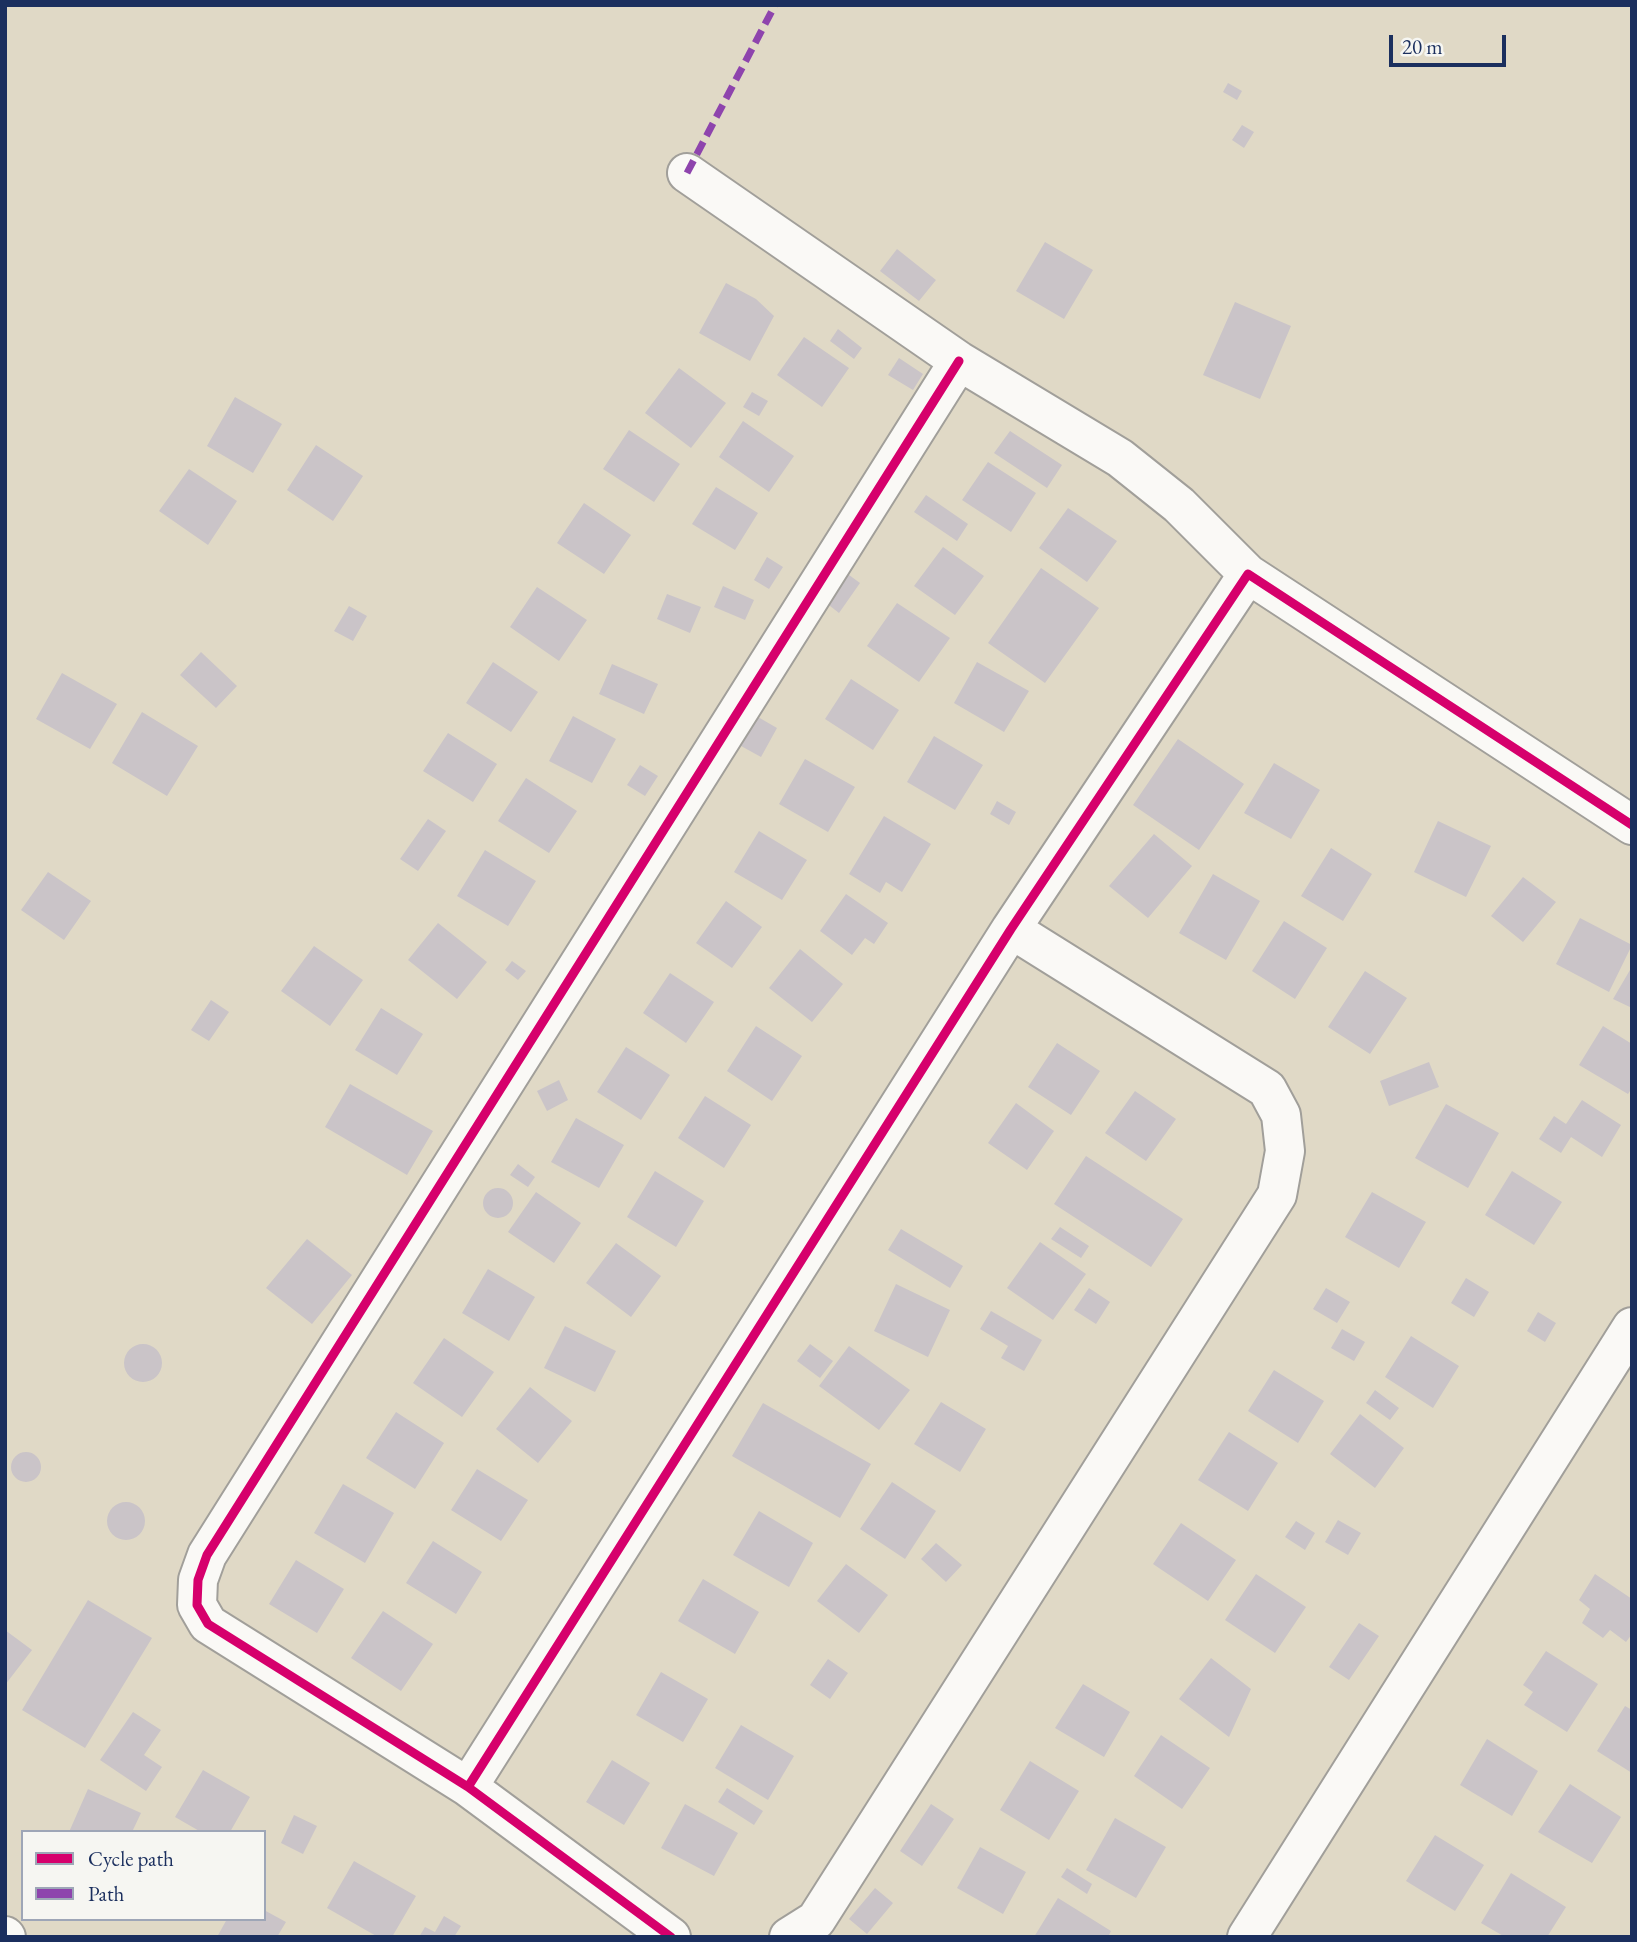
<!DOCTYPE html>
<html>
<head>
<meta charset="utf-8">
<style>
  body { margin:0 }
  #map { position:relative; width:1637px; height:1942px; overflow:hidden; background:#e0d9c6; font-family:"EB Garamond",serif }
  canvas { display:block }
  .frame { position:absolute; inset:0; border:7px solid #1b2f5e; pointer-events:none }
  .legend { position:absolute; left:21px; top:1830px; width:245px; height:91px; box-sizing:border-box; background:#f6f6f2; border:2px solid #9ea6b7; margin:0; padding:9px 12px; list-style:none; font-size:21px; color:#1b2f5e }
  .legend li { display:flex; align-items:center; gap:14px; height:35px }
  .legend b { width:35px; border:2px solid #9ea6b7 }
  .scale { position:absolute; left:1389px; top:35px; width:117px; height:32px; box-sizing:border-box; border:4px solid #1b2f5e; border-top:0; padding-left:9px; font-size:21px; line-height:24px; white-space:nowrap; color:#1b2f5e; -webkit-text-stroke:5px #f6f6f2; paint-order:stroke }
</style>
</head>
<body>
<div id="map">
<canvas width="1637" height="1942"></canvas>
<div class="frame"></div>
<ul class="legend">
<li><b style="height:9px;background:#d6006c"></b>Cycle path</li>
<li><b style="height:9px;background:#8e44ad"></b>Path</li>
</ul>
<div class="scale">20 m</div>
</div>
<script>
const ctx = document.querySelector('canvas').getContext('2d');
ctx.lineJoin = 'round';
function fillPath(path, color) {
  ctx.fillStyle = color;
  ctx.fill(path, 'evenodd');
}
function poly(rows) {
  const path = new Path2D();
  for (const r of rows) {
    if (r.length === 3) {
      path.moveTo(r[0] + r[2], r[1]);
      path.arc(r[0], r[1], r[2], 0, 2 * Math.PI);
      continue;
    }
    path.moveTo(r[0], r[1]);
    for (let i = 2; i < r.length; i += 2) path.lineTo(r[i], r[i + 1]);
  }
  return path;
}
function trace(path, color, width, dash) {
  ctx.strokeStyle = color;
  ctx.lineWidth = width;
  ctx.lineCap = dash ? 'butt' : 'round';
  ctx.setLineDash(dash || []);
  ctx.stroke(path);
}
fillPath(poly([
  [1228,83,1242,91,1237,100,1223,92],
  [1242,125,1254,132,1244,148,1232,140],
  [1045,242,1093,270,1064,319,1016,291],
  [897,249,936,280,919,301,880,271],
  [726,283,756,299,774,316,750,361,699,333],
  [1235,302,1291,326,1260,399,1203,375],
  [838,329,862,348,854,359,830,341],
  [804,337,849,368,822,407,777,375],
  [899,358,923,374,913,390,888,375],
  [679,368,726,403,691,448,645,413],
  [752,392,768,401,759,416,743,407],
  [235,397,282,424,253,473,207,446],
  [743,421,794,456,769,492,719,457],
  [629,430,680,464,654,502,603,469],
  [1010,431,1062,465,1047,488,994,453],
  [316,445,363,476,333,521,287,490],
  [988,462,1036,493,1011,532,962,500],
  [189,469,237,501,208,545,159,511],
  [716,487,758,513,735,550,692,524],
  [926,495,968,524,957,541,914,512],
  [584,503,631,535,604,574,557,543],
  [1068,508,1117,541,1087,582,1039,548],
  [943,547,984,576,955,615,914,586],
  [767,557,783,567,769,589,754,580],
  [1041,568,1099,608,1045,683,988,643],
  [845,572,860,583,839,613,825,602],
  [723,586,754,600,745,620,714,607],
  [537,587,587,620,559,661,510,627],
  [667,594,701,607,690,633,657,619],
  [897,603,950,638,919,682,867,646],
  [349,606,367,616,353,641,334,631],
  [201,652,237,686,216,708,180,675],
  [493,662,538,692,511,732,466,703],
  [977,662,1029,691,1004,732,954,703],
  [612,664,658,684,644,714,599,694],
  [62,673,117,704,90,749,36,719],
  [851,679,899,710,873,750,825,719],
  [142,712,198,746,167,796,112,763],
  [573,716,616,739,592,783,549,761],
  [758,717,777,728,761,757,741,746],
  [448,733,497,764,473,802,423,771],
  [934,736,983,765,955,810,907,782],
  [1178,739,1244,784,1199,850,1133,805],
  [805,759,855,787,828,832,779,804],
  [1274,763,1320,790,1291,839,1244,813],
  [640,765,658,776,645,796,627,785],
  [526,778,577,811,549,853,498,821],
  [997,801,1016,812,1009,825,990,814],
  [884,816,931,844,902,892,886,882,880,893,849,874],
  [428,819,446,831,418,871,400,859],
  [1438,821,1491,846,1466,897,1414,872],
  [759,831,807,860,782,900,734,872],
  [1154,834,1192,866,1148,918,1109,886],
  [1331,848,1372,874,1343,921,1301,896],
  [485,850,536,881,508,926,457,896],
  [48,872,91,901,64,940,21,910],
  [1213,874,1260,901,1226,960,1179,933],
  [1523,877,1556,902,1523,942,1491,916],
  [846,894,888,923,874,944,865,938,852,955,820,931],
  [726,901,762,927,732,968,696,943],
  [1580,918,1632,945,1609,992,1556,964],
  [1284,921,1327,948,1295,999,1252,971],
  [438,923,487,962,457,999,408,960],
  [314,946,363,980,330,1026,281,991],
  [800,949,843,984,812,1022,769,988],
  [512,961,526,971,518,980,505,970],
  [1630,970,1632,971,1632,1008,1613,999],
  [1365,971,1407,998,1370,1054,1328,1027],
  [670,973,714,1002,686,1043,643,1013],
  [211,1000,229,1012,209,1041,191,1030],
  [381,1008,423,1034,397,1075,355,1050],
  [756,1026,802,1056,772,1101,727,1071],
  [1603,1026,1632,1044,1632,1088,1628,1094,1579,1065],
  [1057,1043,1100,1071,1071,1115,1028,1087],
  [626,1047,670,1075,641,1120,597,1092],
  [1429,1062,1439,1087,1389,1106,1380,1081],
  [559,1080,568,1100,547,1111,537,1091],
  [350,1084,433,1131,407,1175,325,1127],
  [1135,1091,1176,1119,1146,1161,1105,1133],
  [705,1096,751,1125,724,1168,678,1138],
  [1582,1100,1621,1125,1602,1157,1571,1137,1561,1153,1539,1139,1554,1116,1566,1124],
  [1016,1103,1054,1131,1027,1170,988,1143],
  [1446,1104,1499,1133,1468,1188,1415,1158],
  [576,1118,624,1145,599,1188,551,1162],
  [1086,1156,1183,1219,1151,1267,1054,1204],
  [518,1164,535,1177,528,1187,510,1175],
  [655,1171,704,1201,676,1247,627,1217],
  [1512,1171,1562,1202,1534,1245,1485,1215],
  [498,1203,15],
  [536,1192,581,1223,554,1263,508,1232],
  [1372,1192,1426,1222,1399,1268,1345,1237],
  [1060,1227,1089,1246,1081,1258,1051,1239],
  [901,1229,963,1266,950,1288,888,1250],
  [307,1239,352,1275,312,1324,266,1288],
  [1040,1242,1086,1274,1053,1320,1007,1288],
  [616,1243,661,1276,631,1317,586,1283],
  [488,1269,535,1297,509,1341,462,1313],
  [1466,1278,1489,1292,1474,1317,1451,1303],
  [896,1284,950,1310,928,1357,874,1331],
  [1089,1288,1110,1302,1096,1324,1074,1310],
  [1326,1288,1350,1302,1337,1323,1313,1309],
  [991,1311,1042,1340,1024,1371,1001,1358,1008,1346,980,1329],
  [1538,1312,1556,1323,1545,1342,1527,1331],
  [565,1326,616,1351,595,1392,544,1368],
  [1342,1329,1365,1342,1354,1361,1331,1348],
  [1411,1336,1459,1366,1433,1408,1385,1377],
  [444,1338,494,1372,462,1417,413,1383],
  [810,1344,833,1361,820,1378,797,1361],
  [143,1363,19],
  [849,1346,910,1390,879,1430,819,1386],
  [1274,1370,1324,1401,1298,1443,1248,1411],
  [530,1387,572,1421,538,1463,496,1429],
  [1375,1390,1399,1408,1390,1420,1366,1403],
  [941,1402,986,1429,960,1472,914,1444],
  [763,1403,871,1464,840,1518,732,1456],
  [396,1412,444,1443,415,1489,366,1458],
  [1360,1414,1404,1448,1375,1488,1330,1454],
  [1229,1432,1278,1463,1248,1511,1198,1480],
  [26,1467,15],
  [477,1469,528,1500,501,1541,451,1510],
  [892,1482,936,1511,905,1559,860,1529],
  [343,1484,394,1513,365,1563,314,1533],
  [126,1521,19],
  [759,1511,813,1543,789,1587,733,1555],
  [1338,1520,1361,1533,1348,1555,1325,1542],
  [1296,1521,1315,1533,1305,1550,1285,1537],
  [1181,1523,1236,1560,1208,1601,1153,1564],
  [433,1541,482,1572,456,1614,406,1583],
  [936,1543,962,1565,946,1582,921,1559],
  [296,1560,344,1589,317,1633,269,1604],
  [846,1564,888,1595,859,1633,817,1601],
  [1256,1574,1306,1607,1275,1653,1225,1620],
  [1595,1574,1632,1599,1632,1634,1626,1642,1610,1630,1603,1638,1582,1623,1590,1609,1579,1600],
  [703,1579,759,1612,735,1654,678,1621],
  [88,1600,152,1638,85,1748,22,1710],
  [383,1611,433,1644,401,1691,351,1658],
  [1359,1623,1379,1636,1349,1680,1329,1667],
  [5,1630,32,1650,5,1685],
  [1546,1651,1598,1684,1567,1732,1524,1705,1533,1692,1523,1685],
  [1211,1658,1251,1689,1229,1737,1179,1699],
  [828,1659,848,1673,830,1699,810,1685],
  [661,1672,708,1699,683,1742,636,1715],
  [1083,1684,1130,1712,1104,1757,1055,1728],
  [1625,1706,1632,1710,1632,1773,1597,1751],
  [133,1712,161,1730,144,1755,162,1767,146,1791,100,1760],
  [741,1725,794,1756,768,1800,715,1768],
  [1161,1735,1210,1768,1182,1809,1134,1776],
  [1487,1739,1538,1771,1512,1816,1460,1785],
  [612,1760,650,1783,624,1825,586,1802],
  [1030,1761,1079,1791,1049,1840,1000,1810],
  [203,1770,250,1797,230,1832,201,1832,175,1817],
  [1570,1784,1621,1817,1592,1863,1538,1832],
  [727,1788,763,1811,754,1825,718,1802],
  [88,1789,141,1813,132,1832,69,1832],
  [685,1804,738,1833,714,1876,661,1848],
  [931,1804,954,1819,922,1866,900,1851],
  [294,1815,317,1826,303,1854,281,1843],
  [1115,1818,1166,1847,1136,1898,1086,1870],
  [1435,1835,1484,1865,1455,1911,1406,1881],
  [980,1847,1026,1872,1003,1914,957,1888],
  [354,1861,416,1896,392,1937,378,1937,327,1908],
  [1067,1868,1092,1884,1087,1894,1061,1877],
  [1511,1873,1566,1907,1547,1937,1505,1937,1481,1923],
  [875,1888,893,1903,867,1934,849,1919],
  [1058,1898,1111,1931,1108,1937,1034,1937],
  [264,1910,286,1922,277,1937,217,1937,227,1919,264,1919],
  [444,1916,461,1926,454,1937,419,1937,425,1927,435,1932]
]), '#cac4c8');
const street = poly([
  [687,173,959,361,1120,458,1179,505,1248,574],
  [468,1787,208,1624,197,1605,198,1580,207,1555,959,361],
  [5,1936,6,1937],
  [671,1937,468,1787,1011,929,1248,574,1632,825],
  [789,1937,816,1920,1277,1195,1285,1151,1281,1115,1267,1089,1011,929],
  [1247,1937,1632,1327]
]);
trace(street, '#a19f9a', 42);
trace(street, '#faf9f6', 38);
trace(poly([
  [687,173,775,5]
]), '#8e44ad', 7, [14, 7]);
trace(poly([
  [468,1787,208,1624,197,1605,198,1580,207,1555,959,361],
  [671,1937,468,1787,1011,929,1248,574,1632,825]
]), '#d6006c', 9);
</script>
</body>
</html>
